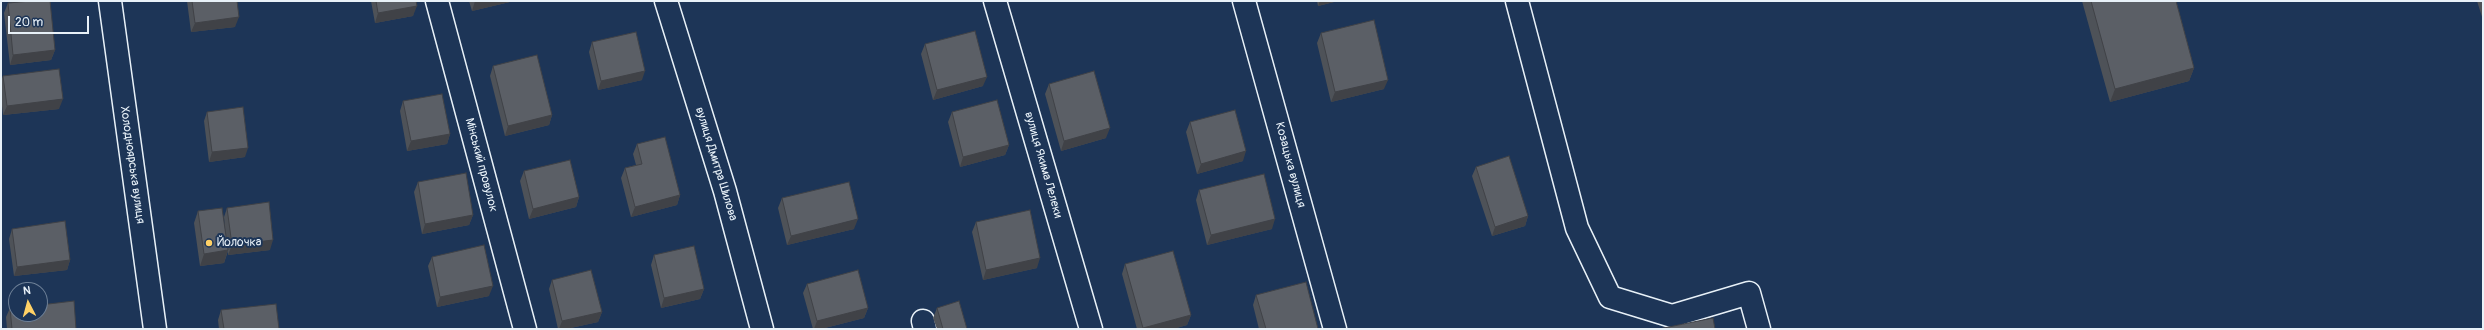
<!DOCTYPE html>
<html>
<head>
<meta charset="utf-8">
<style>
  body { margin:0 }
  #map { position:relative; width:2484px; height:330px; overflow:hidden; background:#1d3557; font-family:Pangolin,sans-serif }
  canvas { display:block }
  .frame { position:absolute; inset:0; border:2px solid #e8f1f8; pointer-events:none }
  .north { position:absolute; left:8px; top:282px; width:40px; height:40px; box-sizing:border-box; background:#1d3557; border:1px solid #6e8097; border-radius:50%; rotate:354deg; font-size:11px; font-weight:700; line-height:16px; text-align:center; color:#e8f1f8 }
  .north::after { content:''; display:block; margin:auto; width:14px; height:18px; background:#ffd166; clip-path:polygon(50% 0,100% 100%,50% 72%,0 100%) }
  .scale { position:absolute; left:8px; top:16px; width:81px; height:18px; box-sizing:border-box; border:2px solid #e8f1f8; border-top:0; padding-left:5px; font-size:12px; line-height:14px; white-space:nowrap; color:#e8f1f8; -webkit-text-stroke:3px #1d3557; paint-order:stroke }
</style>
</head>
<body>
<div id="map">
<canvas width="2484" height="330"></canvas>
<div class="frame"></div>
<div class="north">N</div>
<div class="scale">20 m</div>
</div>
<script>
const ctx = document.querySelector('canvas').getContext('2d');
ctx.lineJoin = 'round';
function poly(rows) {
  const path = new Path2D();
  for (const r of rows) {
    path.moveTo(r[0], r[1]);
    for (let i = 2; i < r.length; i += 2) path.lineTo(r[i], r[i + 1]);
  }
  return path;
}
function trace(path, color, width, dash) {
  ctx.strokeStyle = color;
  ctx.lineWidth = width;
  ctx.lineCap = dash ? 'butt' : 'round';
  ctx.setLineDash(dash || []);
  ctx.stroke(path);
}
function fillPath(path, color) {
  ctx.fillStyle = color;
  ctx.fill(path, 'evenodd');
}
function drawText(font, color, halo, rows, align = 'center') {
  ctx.font = font + ' Pangolin,sans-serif';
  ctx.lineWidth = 4;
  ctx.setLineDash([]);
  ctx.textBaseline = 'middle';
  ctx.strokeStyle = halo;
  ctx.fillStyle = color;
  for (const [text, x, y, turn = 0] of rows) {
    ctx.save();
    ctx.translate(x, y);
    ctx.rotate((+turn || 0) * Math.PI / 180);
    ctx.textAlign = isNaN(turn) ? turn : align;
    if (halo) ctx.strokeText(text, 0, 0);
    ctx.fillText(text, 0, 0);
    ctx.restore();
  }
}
const minor = poly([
  [437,1,525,329],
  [666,1,725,191,762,329],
  [995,1,1091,329],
  [1244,1,1335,329],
  [1517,1,1577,228,1610,297,1672,316,1749,293,1759,329],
  [923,321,925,329]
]);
const major = poly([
  [110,1,155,329]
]);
trace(minor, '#e8f1f8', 25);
trace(major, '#e8f1f8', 25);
trace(minor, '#1d3557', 22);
trace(major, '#1d3557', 22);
fillPath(poly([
  [187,1,237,1,235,27,191,32],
  [371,1,416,1,413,16,375,23],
  [469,1,514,1,472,11],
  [1317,1,1338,1,1318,6],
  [2082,1,2176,1,2194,68,2189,81,2110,102],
  [2477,1,2483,1,2483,20],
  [8,3,55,50,51,60,10,65,4,13],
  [1321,33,1384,89,1331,102,1317,43],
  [592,42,642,80,598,90,589,52],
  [925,44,983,86,933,100,921,54],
  [493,66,552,115,549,125,505,136,490,76],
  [3,76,59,109,3,115,1,97,1,81],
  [1049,84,1106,138,1061,151,1045,94],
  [403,101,450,134,447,144,407,151,400,111],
  [207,112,245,157,209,162,204,121],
  [952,112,1009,145,1005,155,960,167,948,122],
  [1190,122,1243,161,1197,174,1186,132],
  [637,144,680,195,677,205,631,217,621,178,625,168,636,165,633,154],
  [2483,145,2483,154,2482,149],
  [1476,167,1528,216,1525,226,1492,236,1472,176],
  [524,171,579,197,576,207,529,219,520,181],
  [418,182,473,215,469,225,422,234,414,192],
  [1199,190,1272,229,1207,245,1196,200],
  [782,198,854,229,787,245,778,208],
  [227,208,270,250,228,255,228,251,224,263,200,266,194,223,198,211,226,240,224,217],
  [976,222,1037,268,983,280,972,232],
  [12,229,70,260,67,270,14,276,9,239],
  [654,255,704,289,700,299,661,308,651,265],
  [432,257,489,296,437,307,428,266],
  [1125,264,1191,315,1187,325,1173,329,1137,329,1122,274],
  [552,280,602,312,598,322,566,329,558,329,549,289],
  [807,284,868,308,864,318,821,329,813,329,803,293],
  [1256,295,1318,329,1259,329,1253,305],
  [10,308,76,329,7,329,6,317],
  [937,308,967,329,937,329,933,318],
  [221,310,279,329,219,329,218,320]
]), '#4e5258');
fillPath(poly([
  [475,1,514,1,472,11],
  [1320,1,1338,1,1318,6],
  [417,6,413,16,375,23,378,13],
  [239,17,235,27,191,32,195,23],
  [55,50,51,60,10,65,13,55],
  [2194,68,2189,81,2110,102,2115,89],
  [645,71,642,80,598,90,601,81],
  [987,77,983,86,933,100,937,90],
  [1388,80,1384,89,1331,102,1335,92],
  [63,99,59,109,3,115,7,106],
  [552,115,549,125,505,136,508,126],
  [1110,128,1106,138,1061,151,1064,141],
  [450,134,447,144,407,151,411,141],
  [1009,145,1005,155,960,167,963,157],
  [248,148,245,157,209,162,212,152],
  [1246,151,1243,161,1197,174,1201,164],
  [680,195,677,205,631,217,635,207],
  [579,197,576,207,529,219,533,209],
  [473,215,469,225,422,234,425,224],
  [1528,216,1525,226,1492,236,1495,227],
  [858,219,854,229,787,245,791,236],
  [1275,219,1272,229,1207,245,1211,235],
  [273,240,270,250,228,255,232,245],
  [228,250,224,263,200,266,204,254],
  [1040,258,1037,268,983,280,986,270],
  [70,260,67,270,14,276,17,267],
  [493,286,489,296,437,307,440,297],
  [704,289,700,299,661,308,664,298],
  [868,308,864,318,821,329,814,329,817,321],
  [602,312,598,322,566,329,559,329,562,321],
  [1191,315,1187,325,1173,329,1142,329,1143,328]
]), '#404247');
const building = poly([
  [31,1,50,1,55,50,13,55,8,3,31,1],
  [192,1,237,1,239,17,195,23,192,1],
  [376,1,416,1,417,6,378,13,376,1],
  [2091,1,2176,1,2194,68,2115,89,2091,1],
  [1374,20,1388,80,1335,92,1321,33,1374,20],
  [975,31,987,77,937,90,925,44,975,31],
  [636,32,645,71,601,81,592,42,636,32],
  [537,55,552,115,508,126,493,66,537,55],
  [59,69,63,99,7,106,3,76,59,69],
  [1094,71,1110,128,1064,141,1049,84,1094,71],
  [442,94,450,134,411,141,403,101,442,94],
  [997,100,1009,145,963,157,952,112,997,100],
  [243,107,248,148,212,152,207,112,243,107],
  [1235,110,1246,151,1201,164,1190,122,1235,110],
  [665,137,680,195,635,207,625,168,642,164,637,144,665,137],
  [1509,156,1528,216,1495,227,1476,167,1509,156],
  [570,160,579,197,533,209,524,171,570,160],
  [466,173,473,215,425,224,418,182,466,173],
  [1264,174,1275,219,1211,235,1199,190,1264,174],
  [849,182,858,219,791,236,782,198,849,182],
  [269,202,273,240,232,245,227,208,269,202],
  [222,208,228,250,204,254,198,211,222,208],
  [1030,210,1040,258,986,270,976,222,1030,210],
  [65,221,70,260,17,267,12,229,65,221],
  [484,245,493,286,440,297,432,257,484,245],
  [694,246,704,289,664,298,654,255,694,246],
  [1173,251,1191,315,1143,328,1125,264,1173,251],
  [591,270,602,312,562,321,552,280,591,270],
  [858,270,868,308,817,321,807,284,858,270],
  [1306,282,1318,329,1266,329,1256,295,1306,282],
  [74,301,76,329,12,329,10,308,16,307,16,314,40,314,40,305,74,301],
  [959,301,967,329,943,329,937,308,959,301],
  [276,304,279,329,224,329,221,310,276,304],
  [1713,318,1715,329,1659,329,1713,318]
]);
fillPath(building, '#5b5f66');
trace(building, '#404247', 1);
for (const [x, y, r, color] of [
  [209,243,4,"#ffd166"]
]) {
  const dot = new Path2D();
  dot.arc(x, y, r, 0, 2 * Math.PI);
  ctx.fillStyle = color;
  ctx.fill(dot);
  trace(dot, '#1d3557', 1.5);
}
drawText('12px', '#e8f1f8', '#1d3557', [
  ["вулиця Дмитра Шилова",716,164,73],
  ["Холодноярська вулиця",132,165,82],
  ["Мінський провулок",481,165,75],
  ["вулиця Якима Лелеки",1043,165,74],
  ["Козацька вулиця",1290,165,75]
]);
drawText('12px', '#e8f1f8', '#1d3557', [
  ["Йолочка",217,243]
], 'left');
</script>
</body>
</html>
